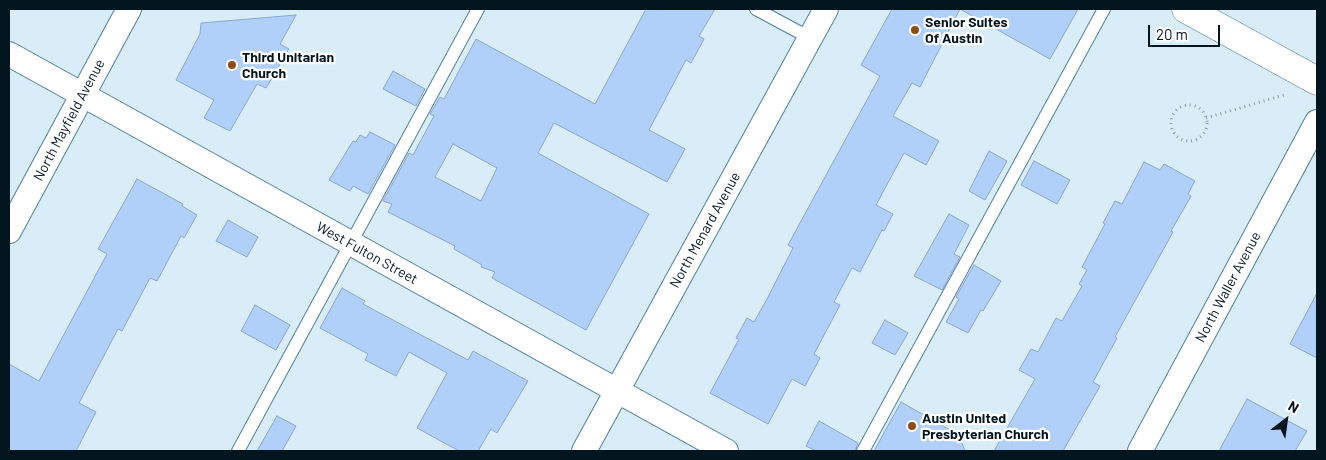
<!DOCTYPE html>
<html>
<head>
<meta charset="utf-8">
<style>
  body { margin:0 }
  #map { position:relative; width:1326px; height:460px; overflow:hidden; background:#d9edf9; font-family:Barlow,sans-serif }
  canvas { display:block }
  .frame { position:absolute; inset:0; border:10px solid #031620; pointer-events:none }
  .north { position:absolute; left:1261px; top:395px; width:50px; height:50px; -webkit-text-stroke:4px #fff; paint-order:stroke; rotate:30deg; font-size:14px; font-weight:700; line-height:20px; text-align:center; color:#031620 }
  .north::after { content:''; display:block; margin:auto; width:18px; height:22px; background:#031620; clip-path:polygon(50% 0,100% 100%,50% 72%,0 100%) }
  .scale { position:absolute; left:1148px; top:25px; width:72px; height:22px; box-sizing:border-box; border:2px solid #031620; border-top:0; padding-left:6px; font-size:15px; line-height:18px; white-space:nowrap; color:#031620; -webkit-text-stroke:4px #fff; paint-order:stroke }
</style>
</head>
<body>
<div id="map">
<canvas width="1326" height="460"></canvas>
<div class="frame"></div>
<div class="north">N</div>
<div class="scale">20 m</div>
</div>
<script>
const ctx = document.querySelector('canvas').getContext('2d');
ctx.lineJoin = 'round';
function fillPath(path, color) {
  ctx.fillStyle = color;
  ctx.fill(path, 'evenodd');
}
function poly(rows) {
  const path = new Path2D();
  for (const r of rows) {
    if (r.length === 3) {
      path.moveTo(r[0] + r[2], r[1]);
      path.arc(r[0], r[1], r[2], 0, 2 * Math.PI);
      continue;
    }
    path.moveTo(r[0], r[1]);
    for (let i = 2; i < r.length; i += 2) path.lineTo(r[i], r[i + 1]);
  }
  return path;
}
function trace(path, color, width, dash) {
  ctx.strokeStyle = color;
  ctx.lineWidth = width;
  ctx.lineCap = dash ? 'butt' : 'round';
  ctx.setLineDash(dash || []);
  ctx.stroke(path);
}
function drawText(font, color, halo, rows, align = 'center') {
  ctx.font = font + ' Barlow,sans-serif';
  ctx.lineWidth = 4.5;
  ctx.setLineDash([]);
  ctx.textBaseline = 'middle';
  ctx.strokeStyle = halo;
  ctx.fillStyle = color;
  for (const [text, x, y, turn = 0] of rows) {
    ctx.save();
    ctx.translate(x, y);
    ctx.rotate((+turn || 0) * Math.PI / 180);
    ctx.textAlign = isNaN(turn) ? turn : align;
    if (halo) ctx.strokeText(text, 0, 0);
    ctx.fillText(text, 0, 0);
    ctx.restore();
  }
}
const building = poly([
  [646,9,715,9,699,36,704,39,691,63,686,60,649,130,685,149,667,182,554,123,538,153,649,214,586,330,492,278,495,272,481,267,482,265,454,249,455,246,388,212,392,204,383,201,409,153,413,155,434,116,430,114,440,97,444,99,476,39,595,104,646,9],
  [453,144,497,168,481,201,435,177,453,144],
  [892,9,1078,9,1050,59,960,9,920,87,912,83,893,116,939,141,926,165,904,153,876,205,893,214,884,231,882,230,860,272,852,268,834,302,840,305,814,354,820,358,805,386,792,379,768,424,710,393,739,339,736,338,747,318,754,322,767,299,793,248,788,245,880,76,861,65,892,9],
  [296,15,280,44,289,49,266,88,257,84,230,131,204,118,214,100,176,80,200,34,201,23,296,15],
  [393,71,425,89,416,106,383,89,393,71],
  [370,132,395,145,368,194,353,186,350,191,329,180,353,141,356,142,360,135,366,138,370,132],
  [989,151,1007,161,985,200,969,191,989,151],
  [1034,161,1070,180,1057,204,1021,185,1034,161],
  [1144,162,1160,170,1164,164,1195,181,1188,194,1191,196,1171,231,1173,232,1115,337,1117,338,1093,382,1100,386,1063,451,994,451,1035,379,1019,370,1031,349,1038,352,1056,318,1062,321,1082,286,1079,284,1087,270,1082,267,1105,224,1103,223,1115,201,1122,204,1144,162],
  [137,179,183,204,182,206,197,215,184,238,181,236,157,281,150,278,122,331,118,329,79,403,96,412,76,451,9,451,9,364,39,381,107,254,98,249,137,179],
  [949,214,969,225,954,254,960,257,942,290,914,276,949,214],
  [228,220,258,237,247,257,216,241,228,220],
  [974,265,1001,281,983,311,981,310,968,333,946,322,959,299,956,297,974,265],
  [342,288,365,301,363,304,468,360,473,351,528,381,497,433,491,429,478,451,459,451,417,428,447,373,409,352,396,376,365,360,368,354,320,328,342,288],
  [1317,293,1317,358,1290,344,1317,293],
  [255,305,290,325,276,350,241,331,255,305],
  [885,320,908,333,895,355,872,343,885,320],
  [1247,399,1307,431,1295,451,1219,451,1247,399],
  [901,402,959,435,965,451,874,451,901,402],
  [277,416,296,426,282,451,257,451,277,416],
  [819,421,858,443,855,451,816,451,806,446,819,421]
]);
fillPath(building, '#b0d0fa');
trace(building, '#89a7cf', 1);
const service = poly([
  [756,9,810,38],
  [238,451,478,9],
  [863,451,1104,9]
]);
const minor = poly([
  [9,54,726,451],
  [9,231,129,9],
  [584,451,826,9],
  [1140,451,1317,122]
]);
const tertiary = poly([
  [1186,9,1317,81]
]);
trace(service, '#52829e', 14);
trace(minor, '#52829e', 26);
trace(tertiary, '#52829e', 29);
trace(poly([
  [1189,123,18],
  [1206,118,1284,95]
]), '#8b9faa', 3, [1, 4]);
trace(service, '#fff', 12);
trace(minor, '#fff', 24);
trace(tertiary, '#fff', 28);
for (const [x, y, r, color] of [
  [915,30,5,"#8e4d17"],
  [232,65,5,"#8e4d17"],
  [912,426,5,"#8e4d17"]
]) {
  const dot = new Path2D();
  dot.arc(x, y, r, 0, 2 * Math.PI);
  ctx.fillStyle = color;
  ctx.fill(dot);
  trace(dot, '#fff', 2);
}
drawText('bold 14px', '#031620', '#fff', [
  ["Senior Suites",925,22],
  ["Of Austin",925,38],
  ["Third Unitarian",242,57],
  ["Church",242,73],
  ["Austin United",922,418],
  ["Presbyterian Church",922,434]
], 'left');
drawText('14px', '#031620', '#fff', [
  ["North Mayfield Avenue",69,120,-62],
  ["North Menard Avenue",705,230,-61],
  ["West Fulton Street",367,253,29],
  ["North Waller Avenue",1228,287,-62]
]);
</script>
</body>
</html>
